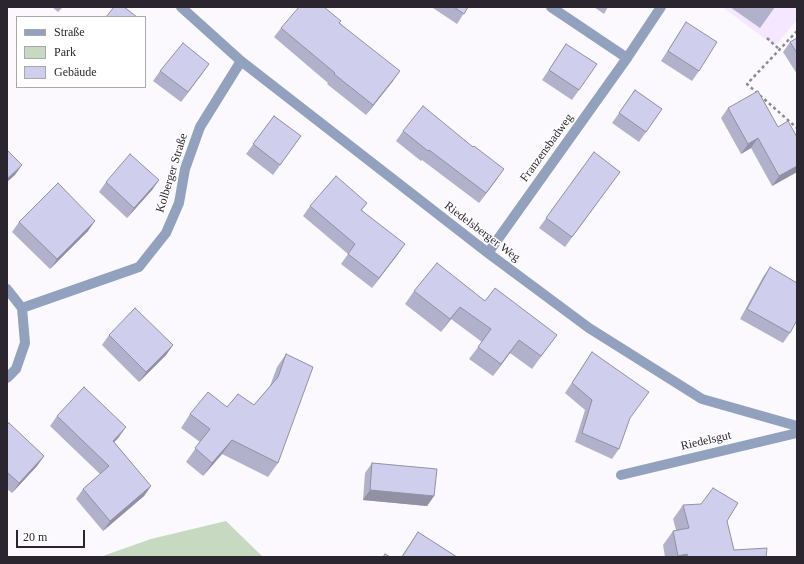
<!DOCTYPE html>
<html>
<head>
<meta charset="utf-8">
<style>
  body { margin:0 }
  #map { position:relative; width:804px; height:564px; overflow:hidden; background:#fbf9fd; font-family:Georgia,serif }
  canvas { display:block }
  .frame { position:absolute; inset:0; border:8px solid #2a252e; pointer-events:none }
  .legend { position:absolute; left:16px; top:16px; width:130px; height:72px; box-sizing:border-box; background:#fff; border:1px solid #aaa8ab; margin:0; padding:5px 7px; list-style:none; font-size:12px; color:#2a252e }
  .legend li { display:flex; align-items:center; gap:8px; height:20px }
  .legend b { width:20px; border:1px solid #aaa8ab }
  .scale { position:absolute; left:16px; top:530px; width:69px; height:18px; box-sizing:border-box; border:2px solid #2a252e; border-top:0; padding-left:5px; font-size:12px; line-height:14px; white-space:nowrap; color:#2a252e; -webkit-text-stroke:3px #fff; paint-order:stroke }
</style>
</head>
<body>
<div id="map">
<canvas width="804" height="564"></canvas>
<div class="frame"></div>
<ul class="legend">
<li><b style="height:5px;background:#91a1be"></b>Straße</li>
<li><b style="height:11px;background:#c7d9c1"></b>Park</li>
<li><b style="height:11px;background:#cfceec"></b>Gebäude</li>
</ul>
<div class="scale">20 m</div>
</div>
<script>
const ctx = document.querySelector('canvas').getContext('2d');
ctx.lineJoin = 'round';
function fillPath(path, color) {
  ctx.fillStyle = color;
  ctx.fill(path, 'evenodd');
}
function poly(rows) {
  const path = new Path2D();
  for (const r of rows) {
    path.moveTo(r[0], r[1]);
    for (let i = 2; i < r.length; i += 2) path.lineTo(r[i], r[i + 1]);
  }
  return path;
}
function trace(path, color, width, dash) {
  ctx.strokeStyle = color;
  ctx.lineWidth = width;
  ctx.lineCap = dash ? 'butt' : 'round';
  ctx.setLineDash(dash || []);
  ctx.stroke(path);
}
function drawText(font, color, halo, rows, align = 'center') {
  ctx.font = font + ' Georgia,serif';
  ctx.lineWidth = 3;
  ctx.setLineDash([]);
  ctx.textBaseline = 'middle';
  ctx.strokeStyle = halo;
  ctx.fillStyle = color;
  for (const [text, x, y, turn = 0] of rows) {
    ctx.save();
    ctx.translate(x, y);
    ctx.rotate((+turn || 0) * Math.PI / 180);
    ctx.textAlign = isNaN(turn) ? turn : align;
    if (halo) ctx.strokeText(text, 0, 0);
    ctx.fillText(text, 0, 0);
    ctx.restore();
  }
}
fillPath(poly([
  [722,7,797,7,797,20,775,46]
]), '#f4e7ff');
fillPath(poly([
  [226,521,263,557,100,557,151,539]
]), '#c7d9c1');
trace(poly([
  [797,31,747,84,797,128],
  [767,38,780,50]
]), '#8c888f', 2.5, [3, 3]);
trace(poly([
  [627,58,661,7]
]), '#91a1be', 10);
trace(poly([
  [181,7,241,61,488,253,589,328,702,399,797,426],
  [488,253,627,58,551,7],
  [7,289,22,308,25,343,16,369,7,378],
  [22,308,139,267,166,233,179,203,185,169,200,127,241,61],
  [621,475,797,433]
]), '#91a1be', 10);
fillPath(poly([
  [52,7,63,7,58,12],
  [434,7,468,7,457,24,433,8],
  [594,7,608,7,604,14],
  [730,7,775,7,760,28],
  [686,22,699,71,692,81,661,61],
  [340,23,393,81,366,115,327,84,328,83,274,37,281,28],
  [797,38,797,74,783,52,790,42],
  [566,44,579,90,572,100,542,80],
  [209,64,181,102,153,81,160,71],
  [635,90,662,109,639,142,612,123],
  [728,108,778,127,797,137,797,172,772,186,751,148,741,154,721,118],
  [274,116,301,136,273,175,246,154],
  [403,131,497,179,479,203,422,160,421,161,396,141],
  [594,152,620,172,565,247,539,228],
  [159,180,152,190,127,218,99,192,106,182],
  [367,203,362,210,398,254,372,288,341,264,348,254,303,216,310,206],
  [19,222,88,231,50,269,12,232],
  [770,267,790,333,783,343,740,319,763,277],
  [414,291,485,301,557,335,532,369,510,353,493,376,469,359,482,342,451,319,441,332,405,304],
  [109,335,173,345,166,355,139,382,102,345],
  [592,352,619,449,612,459,575,442,585,410,565,393],
  [286,354,278,463,268,477,222,454,203,476,186,462,200,442,181,428,190,414,254,405,270,386,277,367],
  [57,416,119,437,114,442,151,486,144,496,103,531,76,499,83,489,100,474,50,426],
  [7,424,44,456,37,466,12,493,7,489],
  [372,463,434,496,427,506,363,500,365,473],
  [683,505,727,521,734,550,766,557,665,557,663,545,673,531,676,530,673,519],
  [418,532,457,557,401,557]
]), '#b2b1cb');
fillPath(poly([
  [209,64,202,74,181,102,188,92],
  [400,71,393,81,366,115,373,105],
  [758,138,751,148,741,154,748,144],
  [22,165,15,175,7,182,7,179],
  [797,166,797,172,772,186,779,176],
  [504,169,497,179,479,203,486,193],
  [159,180,152,190,127,218,134,208],
  [95,221,88,231,50,269,57,259],
  [405,244,398,254,372,288,379,278],
  [460,307,451,319,441,332,450,319],
  [519,340,510,353,493,376,501,364],
  [173,345,166,355,139,382,146,372],
  [126,427,119,437,106,451,113,441],
  [232,440,222,454,203,476,212,463],
  [44,456,37,466,12,493,19,483],
  [151,486,144,496,103,531,110,521],
  [370,490,434,496,427,506,363,500],
  [687,554,685,557,677,557,678,556]
]), '#9190a5');
const building = poly([
  [114,7,124,7,137,17,106,17,114,7],
  [299,7,324,7,341,21,339,23,400,71,373,105,334,74,335,73,281,28,299,7],
  [454,7,468,7,464,14,454,7],
  [686,22,717,42,699,71,668,51,686,22],
  [797,38,797,53,790,42,797,38],
  [183,43,209,64,188,92,160,71,183,43],
  [566,44,597,64,579,90,549,70,566,44],
  [635,90,662,109,646,132,619,113,635,90],
  [758,91,778,127,788,121,797,137,797,166,779,176,758,138,748,144,728,108,758,91],
  [423,106,473,147,474,146,504,169,486,193,429,150,428,151,403,131,423,106],
  [274,116,301,136,280,165,253,144,274,116],
  [7,150,22,165,7,179,7,150],
  [594,152,620,172,572,237,546,218,594,152],
  [130,154,159,180,134,208,106,182,130,154],
  [336,176,367,203,361,210,405,244,379,278,348,254,355,244,310,206,336,176],
  [58,183,95,221,57,259,19,222,58,183],
  [437,263,485,301,495,288,557,335,541,356,519,340,501,364,478,347,491,329,460,307,450,319,414,291,437,263],
  [770,267,797,283,797,320,790,333,747,309,770,267],
  [135,308,173,345,146,372,109,335,135,308],
  [592,352,649,392,630,418,619,449,582,433,592,400,572,383,592,352],
  [286,354,313,367,278,463,232,440,212,463,195,448,210,429,190,414,208,392,227,407,238,394,254,405,278,377,286,354],
  [84,387,126,427,113,441,151,486,110,521,83,489,109,466,57,416,84,387],
  [9,423,44,456,19,483,7,472,7,424,9,423],
  [372,463,437,469,434,496,370,490,372,463],
  [713,488,738,503,727,521,734,550,767,548,766,557,688,557,687,554,678,556,673,531,689,528,683,505,701,504,713,488],
  [418,532,457,557,402,557,418,532],
  [385,554,390,557,383,557,385,554]
]);
fillPath(building, '#cfceec');
trace(building, '#9190a5', 1);
drawText('12px', '#2a252e', '#fff', [
  ["Franzensbadweg",547,148,-54],
  ["Kolberger Straße",172,173,-73],
  ["Riedelsberger Weg",482,232,37],
  ["Riedelsgut",706,441,-13]
]);
</script>
</body>
</html>
